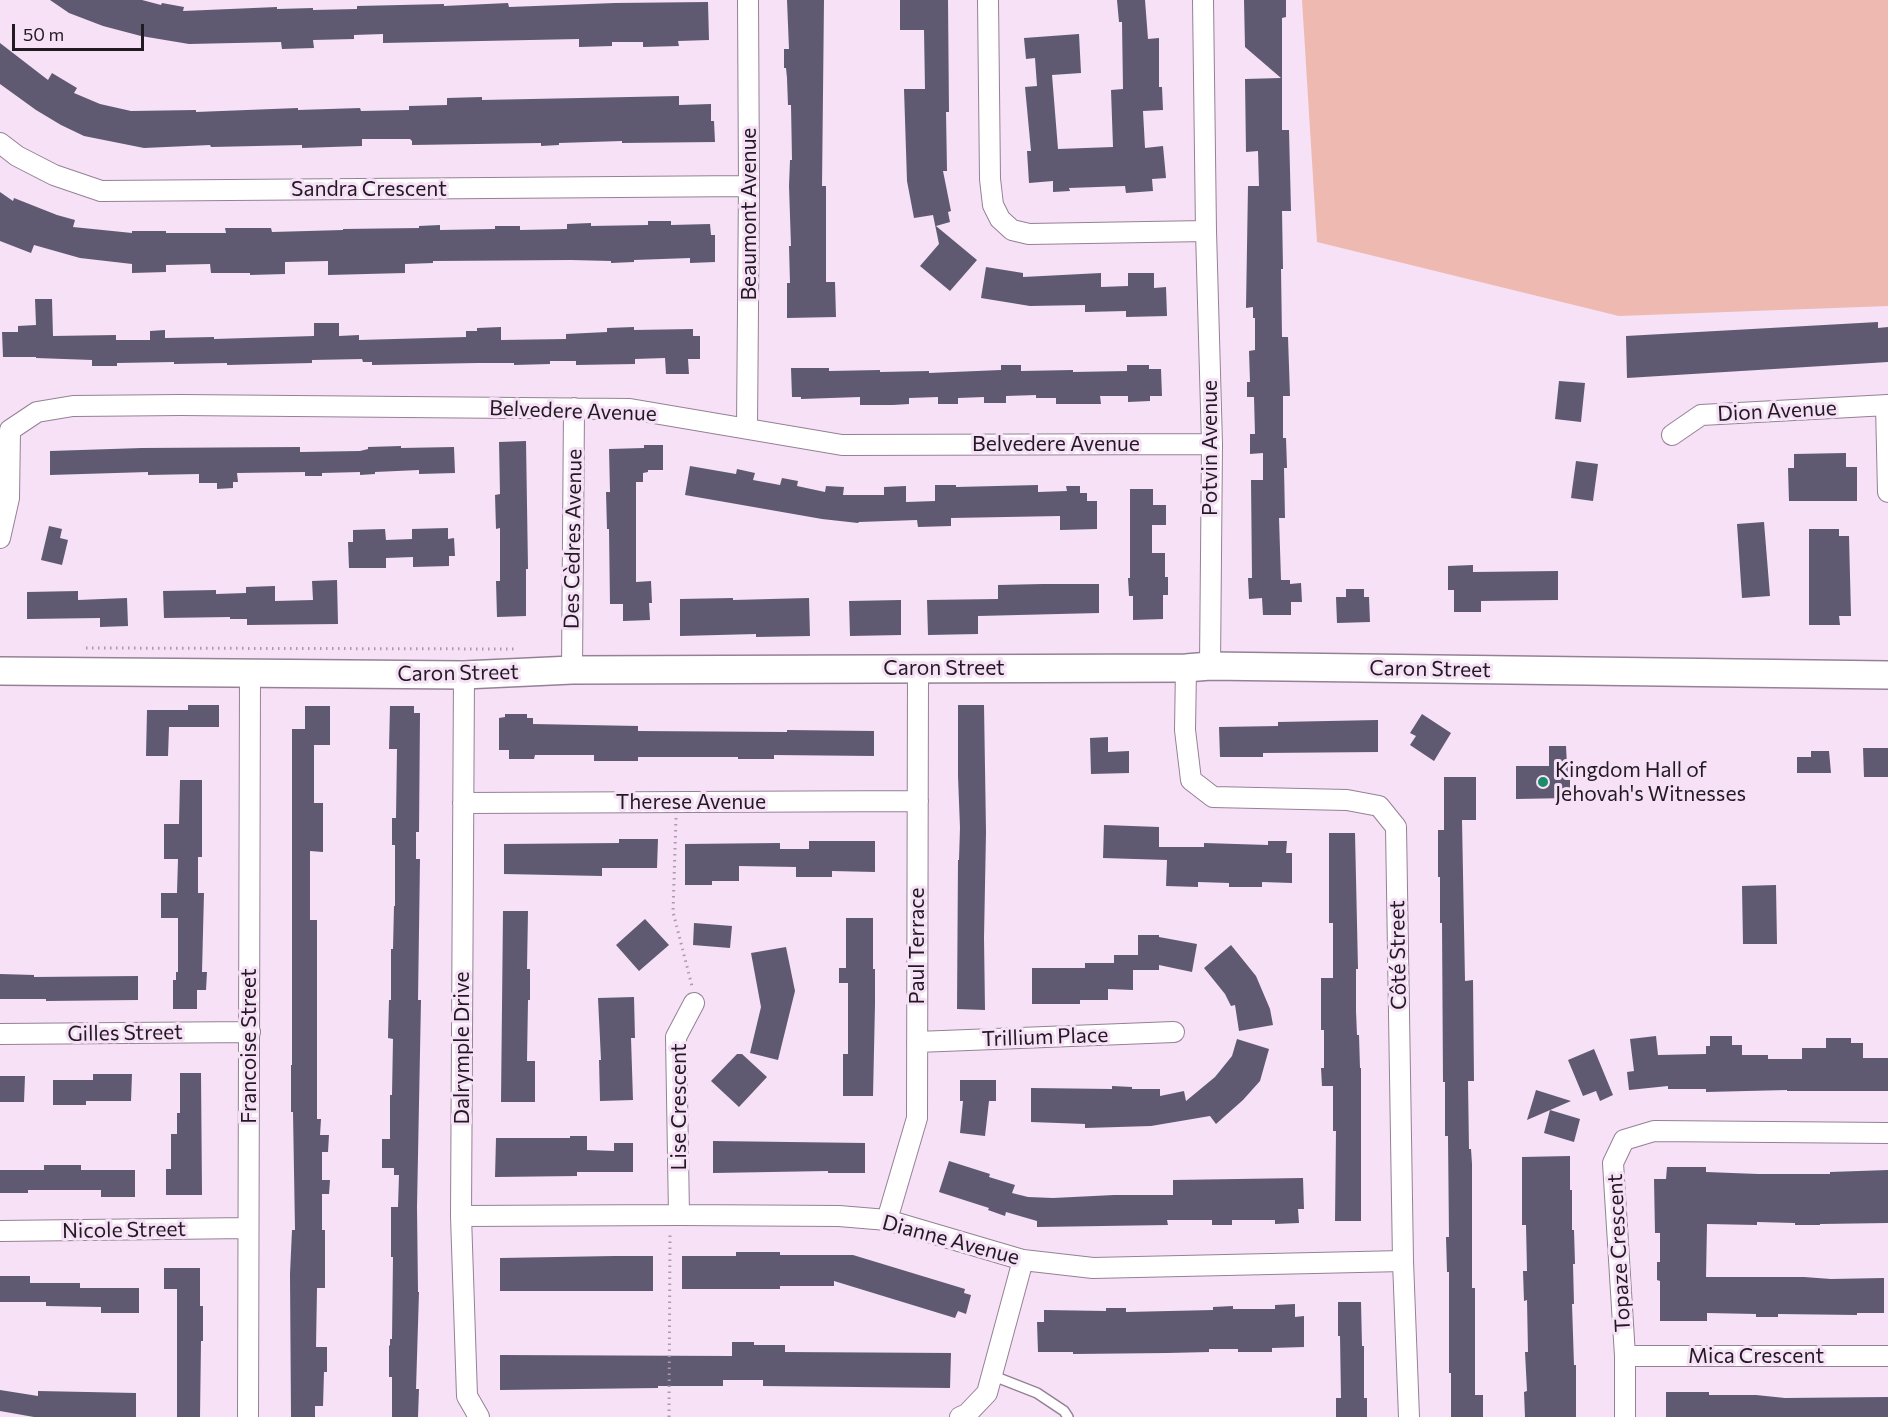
<!DOCTYPE html>
<html>
<head>
<meta charset="utf-8">
<style>
  body { margin:0 }
  #map { position:relative; width:1888px; height:1417px; overflow:hidden; background:#f6e1f6; font-family:Commissioner,sans-serif }
  canvas { display:block }
  .scale { position:absolute; left:12px; top:24px; width:132px; height:27px; box-sizing:border-box; border:3px solid #221a22; border-top:0; padding-left:8px; font-size:18px; line-height:21px; white-space:nowrap; color:#221a22; -webkit-text-stroke:4px #f6e1f6; paint-order:stroke }
</style>
</head>
<body>
<div id="map">
<canvas width="1888" height="1417"></canvas>
<div class="scale">50 m</div>
</div>
<script>
const ctx = document.querySelector('canvas').getContext('2d');
ctx.lineJoin = 'round';
function fillPath(path, color) {
  ctx.fillStyle = color;
  ctx.fill(path, 'evenodd');
}
function poly(rows) {
  const path = new Path2D();
  for (const r of rows) {
    path.moveTo(r[0], r[1]);
    for (let i = 2; i < r.length; i += 2) path.lineTo(r[i], r[i + 1]);
  }
  return path;
}
function trace(path, color, width, dash) {
  ctx.strokeStyle = color;
  ctx.lineWidth = width;
  ctx.lineCap = dash ? 'butt' : 'round';
  ctx.setLineDash(dash || []);
  ctx.stroke(path);
}
function drawText(font, color, halo, rows, align = 'center') {
  ctx.font = font + ' Commissioner,sans-serif';
  ctx.lineWidth = 6;
  ctx.setLineDash([]);
  ctx.textBaseline = 'middle';
  ctx.strokeStyle = halo;
  ctx.fillStyle = color;
  for (const [text, x, y, turn = 0] of rows) {
    ctx.save();
    ctx.translate(x, y);
    ctx.rotate((+turn || 0) * Math.PI / 180);
    ctx.textAlign = isNaN(turn) ? turn : align;
    if (halo) ctx.strokeText(text, 0, 0);
    ctx.fillText(text, 0, 0);
    ctx.restore();
  }
}
fillPath(poly([
  [1302,0,1888,0,1888,306,1619,316,1317,242]
]), '#eeb9b1');
fillPath(poly([
  [50,0,142,0,161,5,162,3,184,7,183,11,277,7,277,9,313,8,313,10,357,9,357,6,444,4,444,6,508,3,509,7,615,3,708,2,709,40,678,41,679,46,643,47,643,42,612,42,612,46,579,47,579,39,383,43,383,34,354,35,354,39,313,40,314,48,282,49,281,42,189,44,141,36,103,26,69,13],
  [787,0,824,0,822,186,826,186,826,282,835,282,836,317,787,318,787,283,790,283,789,246,791,246,789,186,790,160,792,160,791,105,788,105,787,78,786,68,784,68,784,49,789,49],
  [900,0,948,0,949,112,946,112,947,171,943,171,951,211,948,212,950,222,936,226,977,260,950,291,920,266,939,244,933,215,914,218,907,181,904,89,925,89,924,30,900,30],
  [1117,0,1145,0,1148,39,1159,38,1159,87,1162,87,1163,110,1143,111,1145,148,1163,146,1166,178,1152,179,1153,191,1126,193,1125,186,1069,188,1070,191,1053,192,1053,181,1029,183,1027,151,1031,151,1025,87,1037,86,1035,58,1026,59,1024,38,1079,34,1081,73,1052,75,1058,149,1113,147,1111,90,1123,89,1122,22,1119,22],
  [1244,0,1286,0,1286,17,1282,18,1282,130,1289,130,1291,211,1282,211,1283,269,1281,269,1282,337,1288,337,1290,396,1283,396,1283,438,1286,438,1287,468,1284,468,1285,518,1279,518,1281,580,1290,580,1290,584,1301,583,1302,602,1291,602,1291,615,1263,615,1262,598,1249,599,1248,578,1252,578,1251,480,1263,480,1263,453,1250,454,1250,434,1255,434,1254,397,1247,397,1247,382,1250,382,1249,351,1255,350,1255,318,1253,318,1253,307,1246,308,1248,186,1259,186,1258,151,1246,152,1245,79,1281,78,1245,47],
  [0,43,48,80,52,73,77,88,74,93,100,104,131,111,196,110,196,112,298,108,298,110,360,108,361,111,409,110,409,106,447,105,447,98,482,97,482,100,679,96,679,105,711,104,711,121,714,121,715,142,622,143,622,141,559,143,559,145,541,146,541,143,412,145,412,141,410,139,362,139,362,146,331,147,302,148,302,145,211,147,210,145,144,148,84,136,61,125,36,110,0,84],
  [0,192,13,201,14,198,57,215,75,220,73,227,132,233,132,231,166,231,166,233,226,233,225,228,271,228,272,232,343,230,343,229,419,228,419,226,440,225,440,230,495,229,495,226,520,226,520,230,567,229,567,224,591,223,591,226,648,225,648,221,671,221,671,225,710,224,711,235,715,235,715,262,690,263,690,258,634,260,634,262,611,263,611,261,571,260,433,261,433,263,405,264,405,273,328,275,328,261,285,262,285,274,250,275,250,273,211,273,210,264,166,265,166,272,132,273,132,264,80,258,34,245,31,253,0,241],
  [986,267,1023,273,1023,277,1101,273,1101,287,1128,286,1128,273,1154,273,1154,288,1166,287,1167,316,1126,317,1126,311,1085,312,1085,305,1030,306,981,298],
  [35,299,52,299,53,336,116,335,116,340,150,340,150,331,165,330,165,338,214,337,214,339,314,336,314,323,339,323,339,336,359,335,359,340,466,337,466,331,477,331,477,328,501,327,501,340,566,339,566,334,607,332,607,328,634,327,634,330,693,329,693,336,700,336,700,359,688,359,689,374,666,374,665,358,635,359,635,364,576,365,576,361,550,361,550,364,514,365,514,363,477,363,372,365,372,362,363,362,362,359,312,360,312,363,227,365,227,363,174,364,174,362,117,363,117,366,92,366,92,360,36,358,36,357,3,357,2,332,18,332,18,326,36,325],
  [1878,322,1878,328,1888,327,1888,362,1627,378,1626,336],
  [1001,365,1021,365,1021,371,1073,370,1073,372,1127,371,1127,365,1149,365,1149,369,1161,369,1162,396,1150,396,1150,401,1128,402,1128,396,1100,396,1101,404,1056,404,1056,398,1036,398,1036,395,1006,396,1006,403,984,403,984,397,958,398,958,404,938,404,938,397,909,398,909,404,893,405,860,405,860,397,801,399,801,397,792,397,791,368,829,368,829,371,880,370,880,372,929,371,929,373,1001,370],
  [1559,381,1585,383,1581,422,1555,419],
  [526,441,528,569,526,569,526,616,497,617,496,581,500,581,500,528,496,529,495,495,500,494,499,442],
  [644,445,663,445,663,470,648,470,648,472,643,473,643,482,636,482,636,582,651,581,652,603,649,603,650,620,623,621,623,604,610,604,609,529,607,529,606,492,610,492,609,449,644,448],
  [401,446,401,448,454,447,455,473,419,474,419,470,375,472,375,474,360,475,360,472,322,473,322,476,305,476,305,472,237,473,238,482,233,482,233,488,217,489,217,483,199,483,199,474,148,475,148,472,50,475,50,451,142,448,300,447,300,452,360,451,368,449,368,447],
  [1846,453,1846,467,1857,467,1857,501,1789,501,1788,468,1794,468,1794,454],
  [1576,461,1598,464,1593,501,1571,498],
  [690,466,736,474,737,469,755,473,753,480,780,485,782,478,798,481,797,486,825,492,826,486,844,487,843,495,884,495,884,487,906,486,906,502,935,501,935,485,956,485,956,487,1038,485,1038,492,1067,491,1066,486,1080,486,1080,493,1087,493,1087,501,1097,501,1097,529,1060,530,1060,516,951,518,951,526,918,527,917,520,859,522,858,523,822,519,685,495],
  [1130,489,1153,489,1153,505,1166,505,1166,525,1152,525,1152,553,1165,553,1165,577,1168,577,1168,595,1163,595,1163,619,1133,620,1133,596,1129,596,1128,578,1130,578],
  [1764,522,1770,596,1742,598,1737,524],
  [49,526,62,529,60,538,68,540,62,565,41,560],
  [448,528,448,539,454,538,455,556,449,556,449,566,413,567,413,557,386,558,386,568,349,568,348,542,353,542,353,530,385,529,386,540,412,539,412,529],
  [1809,529,1839,529,1839,536,1849,536,1851,616,1839,616,1840,625,1809,625],
  [1473,565,1473,572,1558,571,1558,600,1481,601,1481,612,1454,612,1454,590,1448,590,1448,566],
  [337,580,338,624,247,625,247,619,230,619,230,617,164,618,163,591,216,590,216,594,246,593,246,587,275,586,275,601,313,600,312,581],
  [1043,584,1099,584,1099,613,978,616,978,634,928,635,927,600,998,599,998,585],
  [1346,589,1364,589,1364,597,1369,597,1370,622,1337,623,1336,597,1346,597],
  [78,591,78,600,127,598,128,626,100,627,100,618,27,619,27,592],
  [733,598,733,600,809,598,810,636,756,637,756,634,680,636,680,599],
  [901,600,901,635,850,636,849,601],
  [188,705,219,705,219,727,169,727,168,756,146,756,147,710,188,710],
  [958,705,984,705,986,832,984,938,985,1010,957,1009,958,860,959,860,960,828,958,776],
  [305,706,330,706,330,745,314,745,314,803,323,803,323,852,310,851,310,920,317,920,317,1119,321,1119,320,1135,329,1135,328,1152,322,1152,322,1180,330,1180,329,1194,322,1194,322,1230,325,1230,325,1288,317,1288,316,1347,327,1347,327,1372,324,1372,323,1406,315,1406,315,1417,291,1417,290,1274,292,1230,295,1230,293,1112,291,1112,291,1065,292,1065,292,729,305,729],
  [390,706,414,706,414,713,420,713,419,832,416,832,416,859,420,859,418,1000,421,1000,417,1207,418,1292,419,1292,416,1389,419,1389,418,1417,392,1417,392,1377,389,1377,389,1345,390,1346,390,1339,392,1339,393,1257,391,1257,391,1207,398,1207,399,1175,394,1175,394,1168,382,1168,382,1139,390,1139,390,1095,392,1095,393,1039,388,1038,389,1000,391,1000,391,949,393,949,394,906,395,906,395,845,392,845,392,818,396,818,397,749,389,749],
  [505,714,527,714,527,718,533,718,533,724,638,726,638,731,787,732,787,730,874,731,874,756,774,755,774,759,738,759,738,757,638,757,638,761,594,761,594,755,535,755,534,759,509,759,509,750,499,750,499,718,505,717],
  [1422,714,1451,733,1434,761,1410,745,1416,736,1410,733],
  [1378,720,1378,752,1263,753,1263,757,1220,757,1219,727,1278,726,1278,722],
  [1108,737,1108,752,1129,751,1129,773,1091,774,1090,738],
  [1549,746,1566,746,1567,766,1570,765,1570,798,1516,799,1516,766,1549,766],
  [1863,748,1888,748,1888,777,1864,777],
  [1811,751,1829,751,1831,773,1797,773,1797,757,1811,757],
  [1444,777,1476,777,1476,820,1462,820,1465,981,1473,980,1474,1081,1468,1081,1469,1149,1471,1149,1472,1164,1472,1288,1475,1288,1475,1395,1483,1395,1483,1417,1451,1417,1451,1373,1449,1373,1449,1272,1447,1272,1446,1237,1449,1237,1448,1136,1445,1136,1445,1082,1443,1082,1442,923,1440,923,1440,877,1438,877,1438,830,1444,830],
  [180,780,202,780,202,857,198,857,198,893,204,893,202,972,207,972,206,990,197,990,197,1009,173,1009,173,980,176,980,176,972,178,972,178,918,161,918,161,893,177,893,178,859,164,859,164,824,179,824],
  [1104,825,1159,827,1159,847,1204,847,1204,843,1268,845,1268,841,1287,841,1286,853,1292,853,1292,883,1262,882,1262,887,1229,887,1229,883,1198,882,1198,887,1166,886,1167,860,1103,858],
  [1329,833,1355,833,1358,969,1356,969,1356,1011,1357,1035,1359,1035,1360,1068,1361,1068,1361,1221,1335,1221,1336,1131,1333,1131,1333,1086,1322,1086,1321,1068,1324,1068,1324,1030,1321,1030,1321,978,1333,978,1333,923,1329,923],
  [619,839,658,839,657,868,602,868,602,876,504,874,504,844,619,843],
  [809,841,875,841,875,872,832,871,832,877,796,877,796,867,739,866,739,881,712,881,712,885,685,885,685,844,780,843,780,849,809,849],
  [1776,885,1777,944,1743,944,1742,886],
  [503,911,528,911,527,969,530,969,530,1000,528,1000,527,1061,535,1061,535,1102,501,1102],
  [846,918,873,918,873,969,875,969,875,1004,873,1096,843,1096,843,1054,848,1054,848,983,839,983,839,968,846,968],
  [645,919,669,945,639,971,616,945],
  [694,923,732,926,730,948,693,945],
  [1138,935,1159,935,1159,937,1197,944,1192,972,1159,965,1159,970,1133,970,1133,990,1108,989,1108,1000,1080,1000,1080,1004,1032,1004,1032,968,1085,968,1085,963,1114,963,1114,955,1138,955],
  [1231,945,1256,976,1270,1009,1273,1025,1239,1031,1235,1005,1231,1006,1225,994,1204,968],
  [786,947,795,991,778,1060,750,1053,761,1007,751,953],
  [0,974,34,975,34,977,138,976,138,1000,46,1001,46,999,0,999],
  [634,997,635,1038,631,1038,633,1100,600,1101,599,1060,601,1060,598,998],
  [1656,1036,1658,1055,1706,1054,1706,1046,1710,1046,1710,1036,1732,1036,1732,1045,1742,1045,1742,1055,1768,1055,1768,1059,1802,1059,1802,1048,1826,1048,1826,1038,1851,1038,1851,1043,1863,1043,1863,1058,1888,1058,1888,1091,1787,1091,1787,1090,1706,1092,1706,1089,1668,1089,1668,1086,1629,1090,1627,1072,1634,1071,1630,1039],
  [1237,1039,1269,1049,1260,1081,1243,1100,1216,1124,1210,1116,1151,1126,1085,1128,1085,1124,1031,1122,1031,1088,1112,1089,1112,1086,1132,1087,1132,1089,1160,1089,1160,1096,1184,1091,1186,1101,1215,1077,1232,1056],
  [1594,1049,1613,1095,1600,1101,1596,1091,1583,1096,1568,1060],
  [737,1054,742,1054,767,1077,739,1107,711,1081],
  [180,1073,201,1073,202,1195,166,1195,166,1169,171,1169,171,1134,177,1134,177,1113,180,1113],
  [93,1074,132,1074,131,1101,86,1101,86,1105,53,1105,53,1080,93,1080],
  [0,1076,25,1076,24,1102,0,1102],
  [960,1080,996,1080,996,1101,989,1101,985,1136,960,1133,963,1101,960,1101],
  [1536,1090,1571,1101,1527,1120],
  [1550,1110,1580,1119,1574,1142,1544,1133],
  [570,1136,587,1136,587,1150,614,1151,614,1143,633,1143,633,1172,577,1172,577,1176,495,1177,496,1138,570,1138],
  [713,1141,865,1143,865,1173,828,1173,828,1171,713,1173],
  [1570,1156,1570,1190,1572,1190,1572,1230,1574,1230,1575,1264,1573,1264,1574,1304,1572,1304,1574,1365,1576,1365,1576,1417,1525,1417,1524,1392,1527,1391,1525,1352,1528,1352,1527,1300,1524,1301,1523,1271,1527,1271,1526,1225,1522,1225,1522,1157],
  [949,1161,990,1174,989,1177,1015,1185,1012,1193,1028,1197,1053,1198,1114,1195,1173,1195,1173,1180,1303,1178,1304,1209,1298,1209,1299,1223,1275,1224,1275,1220,1232,1220,1232,1225,1212,1225,1212,1220,1167,1220,1168,1225,1037,1227,1037,1221,1006,1212,1005,1216,988,1210,989,1208,939,1192],
  [44,1165,81,1165,81,1170,135,1170,135,1197,101,1197,101,1190,28,1190,28,1193,0,1193,0,1170,44,1170],
  [1667,1167,1706,1167,1706,1172,1758,1174,1830,1174,1830,1172,1888,1170,1888,1223,1820,1224,1820,1225,1795,1225,1795,1223,1757,1222,1757,1225,1707,1224,1706,1277,1804,1277,1831,1279,1884,1278,1884,1313,1857,1313,1857,1315,1778,1314,1778,1317,1756,1317,1756,1314,1707,1313,1707,1321,1660,1321,1660,1281,1657,1280,1657,1262,1660,1262,1660,1233,1655,1233,1654,1179,1666,1179],
  [736,1252,780,1252,780,1255,853,1255,965,1289,964,1293,971,1295,966,1314,958,1311,955,1318,834,1281,834,1286,780,1286,780,1289,682,1289,682,1256,736,1256],
  [614,1256,653,1256,653,1291,500,1291,500,1258],
  [164,1268,200,1268,200,1306,203,1306,203,1341,201,1341,200,1417,177,1417,177,1289,164,1289],
  [0,1276,30,1276,30,1283,80,1283,80,1288,139,1288,139,1313,101,1313,101,1307,46,1306,46,1302,0,1302],
  [1338,1302,1361,1302,1362,1346,1364,1346,1364,1398,1367,1398,1367,1417,1336,1417,1336,1398,1341,1398,1340,1336,1338,1336],
  [1295,1304,1295,1317,1304,1316,1304,1347,1272,1348,1272,1352,1238,1352,1238,1349,1209,1349,1209,1352,1167,1353,1073,1354,1073,1352,1038,1352,1037,1322,1044,1322,1044,1310,1106,1311,1106,1308,1126,1308,1126,1312,1213,1310,1213,1307,1233,1306,1233,1309,1275,1309,1275,1305],
  [732,1342,754,1342,754,1345,785,1345,785,1352,951,1353,950,1388,763,1386,763,1380,723,1380,723,1386,658,1386,658,1388,500,1390,500,1355,732,1356],
  [0,1390,38,1396,38,1391,136,1393,136,1417,34,1417,0,1411],
  [1666,1392,1709,1392,1709,1395,1756,1395,1785,1398,1888,1397,1888,1417,1666,1417]
]), '#5f5a71');
const lane = poly([
  [991,1375,1037,1393,1064,1411,1068,1417]
]);
const street = poly([
  [988,0,990,179,993,205,1000,219,1012,230,1029,234,1206,231],
  [1203,0,1206,231,1212,444,1210,666],
  [0,143,17,156,54,175,101,191,749,186],
  [1886,405,1888,492],
  [747,428,749,186,748,0],
  [1672,435,1701,415,1888,405],
  [0,538,9,498,10,430,37,412,73,406,181,405,630,409,842,445,1212,444],
  [1186,668,1185,730,1191,780,1213,797,1347,800,1379,806,1396,827,1403,1261,1409,1417],
  [572,670,574,408],
  [464,675,461,1216,467,1396,479,1417],
  [463,803,918,801],
  [0,1034,250,1032],
  [917,1042,1174,1032],
  [679,1215,676,1037,694,1003],
  [461,1216,679,1215,839,1216,887,1220,1023,1260,1093,1268,1403,1261],
  [887,1220,917,1118,918,668],
  [0,1231,248,1228],
  [1625,1356,1888,1356],
  [248,1417,250,674],
  [960,1417,967,1414,987,1393,1023,1260],
  [1625,1417,1625,1356,1613,1163,1624,1140,1654,1131,1888,1133]
]);
const secondary = poly([
  [0,671,464,675,572,670,1186,668,1210,666,1888,675]
]);
trace(lane, '#958195', 12);
trace(street, '#958195', 22);
trace(secondary, '#958195', 30);
trace(poly([
  [86,648,514,649],
  [676,818,673,912,692,986],
  [669,1417,670,1233]
]), '#ab9aab', 3, [1.5, 4.5]);
trace(lane, '#fff', 9);
trace(street, '#fff', 20);
trace(secondary, '#fff', 27);
for (const [x, y, r, color] of [
  [1543,782,6,"#1c8b6a"]
]) {
  const dot = new Path2D();
  dot.arc(x, y, r, 0, 2 * Math.PI);
  ctx.fillStyle = color;
  ctx.fill(dot);
  trace(dot, '#f6e1f6', 2);
}
drawText('21px', '#221a22', '#f6e1f6', [
  ["Sandra Crescent",369,189],
  ["Beaumont Avenue",749,214,-90],
  ["Belvedere Avenue",573,411,2],
  ["Dion Avenue",1777,411,-3],
  ["Belvedere Avenue",1056,444],
  ["Potvin Avenue",1210,448,-90],
  ["Des Cèdres Avenue",573,539,-89],
  ["Caron Street",944,668],
  ["Caron Street",1430,669,1],
  ["Caron Street",458,673,-1],
  ["Therese Avenue",691,802],
  ["Paul Terrace",917,946,-90],
  ["Côté Street",1398,955,-91],
  ["Gilles Street",125,1033,-1],
  ["Trillium Place",1045,1037,-2],
  ["Francoise Street",249,1046,-90],
  ["Dalrymple Drive",462,1048,-90],
  ["Lise Crescent",679,1107,-90],
  ["Nicole Street",124,1230,-1],
  ["Dianne Avenue",951,1240,15],
  ["Topaze Crescent",1619,1253,-93],
  ["Mica Crescent",1756,1356]
]);
drawText('21px', '#221a22', '#f6e1f6', [
  ["Kingdom Hall of",1555,770],
  ["Jehovah's Witnesses",1555,794]
], 'left');
</script>
</body>
</html>
